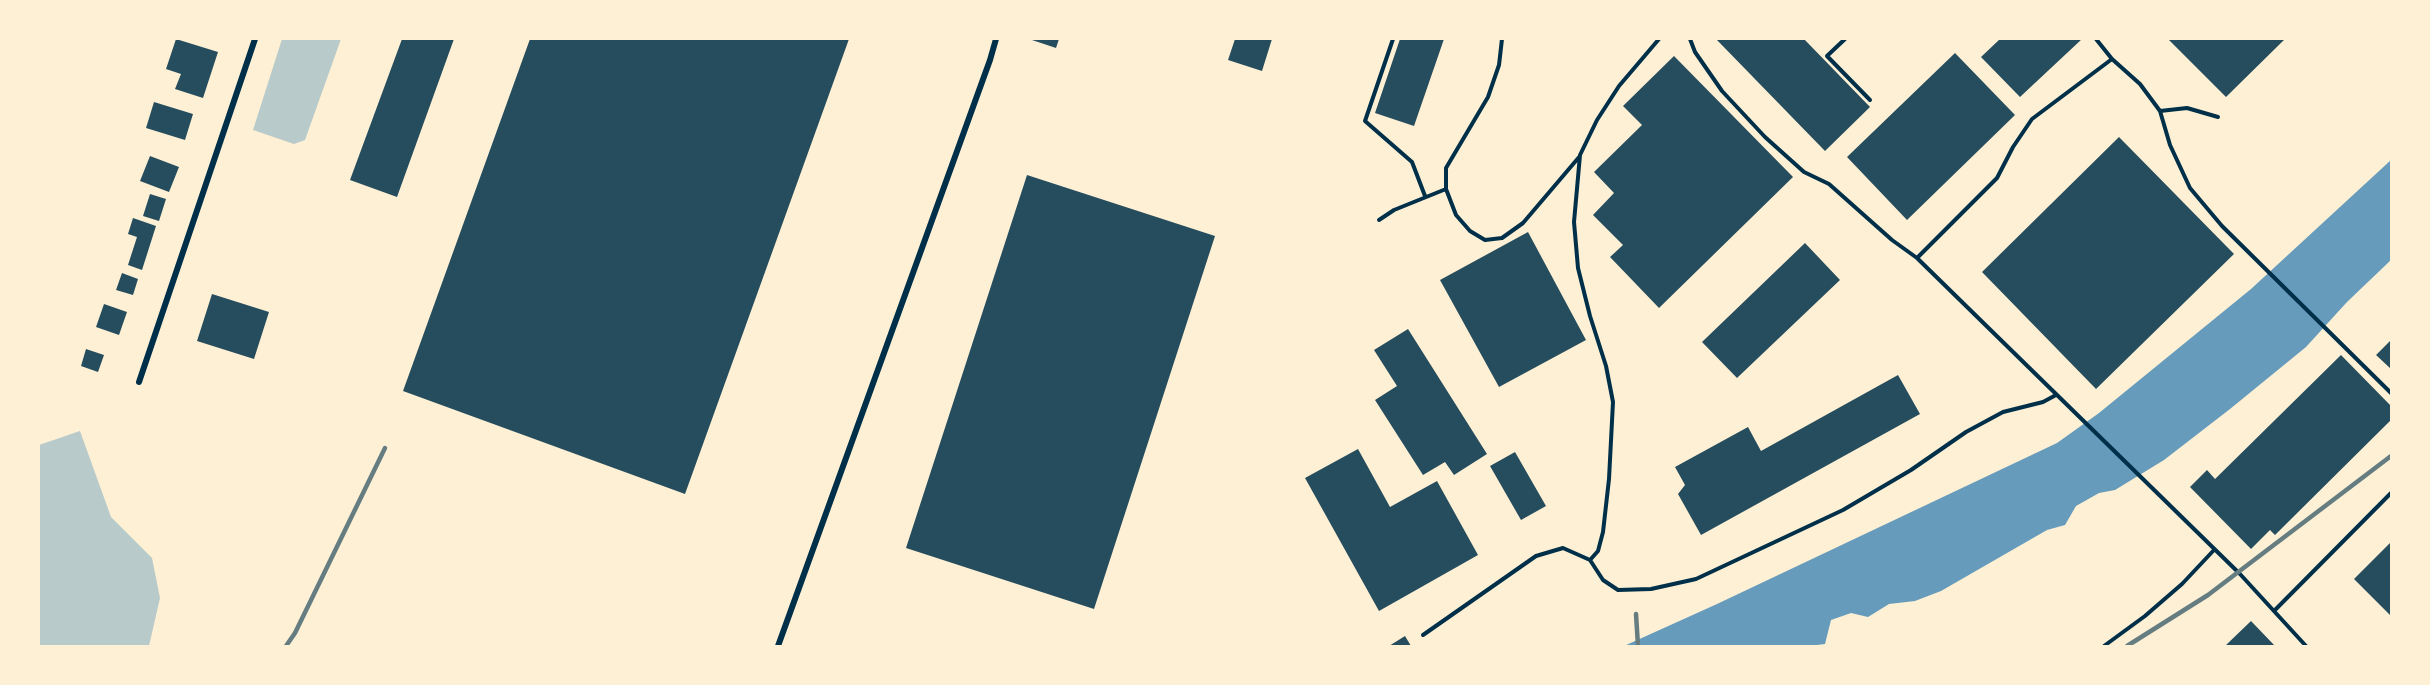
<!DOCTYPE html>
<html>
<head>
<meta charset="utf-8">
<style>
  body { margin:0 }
  #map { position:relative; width:2430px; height:685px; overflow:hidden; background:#fdf0d5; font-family:"PT Sans Narrow",sans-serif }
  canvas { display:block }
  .frame { position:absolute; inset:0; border:40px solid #fdf0d5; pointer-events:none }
</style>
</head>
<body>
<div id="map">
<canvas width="2430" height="685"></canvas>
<div class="frame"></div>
</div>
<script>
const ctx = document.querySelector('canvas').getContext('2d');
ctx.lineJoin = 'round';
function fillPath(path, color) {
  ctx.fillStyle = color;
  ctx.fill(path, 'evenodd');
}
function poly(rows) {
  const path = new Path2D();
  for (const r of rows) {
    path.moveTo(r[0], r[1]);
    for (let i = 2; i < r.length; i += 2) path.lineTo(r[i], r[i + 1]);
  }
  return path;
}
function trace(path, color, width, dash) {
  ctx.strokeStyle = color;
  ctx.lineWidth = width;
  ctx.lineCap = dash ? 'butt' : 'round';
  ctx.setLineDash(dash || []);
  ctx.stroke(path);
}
fillPath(poly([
  [282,39,341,39,305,140,294,144,253,130],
  [80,431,111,517,152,558,160,598,149,646,39,646,39,445]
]), '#b9caca');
fillPath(poly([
  [2391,160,2391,260,2347,302,2306,347,2230,409,2164,460,2115,490,2099,493,2076,506,2065,525,2047,530,1941,591,1915,601,1889,604,1868,617,1851,613,1831,620,1825,644,1809,646,1624,646,1717,604,2057,443,2099,413,2251,289]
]), '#669bbc');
fillPath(poly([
  [176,39,218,52,203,98,175,89,181,74,166,69],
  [402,39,454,39,397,197,350,180],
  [530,39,849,39,685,494,403,391],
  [1029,39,1059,39,1056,48],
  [1235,39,1272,39,1262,71,1228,60],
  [1400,39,1444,39,1414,126,1375,113],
  [1716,39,1804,39,1870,107,1825,151],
  [2000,39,2082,39,2020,97,1981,57],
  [2168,39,2285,39,2226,97],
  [1955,53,2015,115,1907,220,1847,157],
  [1674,56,1793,177,1659,308,1610,257,1623,245,1593,215,1614,193,1594,172,1642,125,1623,106],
  [154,102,193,114,185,140,146,128],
  [2119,137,2234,254,2096,389,1982,272],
  [150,156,179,167,169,192,140,181],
  [1027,175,1215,236,1094,609,906,548],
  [150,194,166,199,159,221,143,216],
  [133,218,156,226,142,270,128,265,137,237,128,234],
  [1528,232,1586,340,1499,387,1440,280],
  [1805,243,1840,280,1737,378,1702,342],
  [122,273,138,279,133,295,116,290],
  [212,294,269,312,254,359,197,341],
  [104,304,127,312,119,335,96,327],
  [1408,329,1487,454,1454,475,1445,462,1423,475,1375,400,1397,386,1374,350],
  [2391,340,2391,369,2376,355],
  [86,349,104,355,98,372,81,366],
  [2341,355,2391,406,2391,420,2275,535,2270,530,2251,549,2190,487,2207,470,2215,479],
  [1898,375,1920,414,1701,535,1678,494,1685,485,1675,467,1748,427,1761,451],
  [1358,449,1390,507,1437,481,1478,555,1379,611,1305,478],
  [1515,452,1546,506,1521,520,1490,466],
  [2391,542,2391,616,2354,579],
  [2251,621,2275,646,2225,646],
  [1405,636,1411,646,1389,646]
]), '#264d5e');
trace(poly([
  [1393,39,1365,121,1412,162,1425,196],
  [1502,39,1499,65,1488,97,1446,168,1446,189,1456,215,1470,231,1485,240,1502,238,1523,223,1580,156],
  [1690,39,1695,52,1722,91,1765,137,1804,172,1829,184,1892,240,1917,258,2240,574,2306,646],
  [1845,39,1827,56,1870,100],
  [2096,39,2112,59,2140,84,2160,111,2170,145,2190,188,2222,226,2391,393],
  [2160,111,2187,108,2218,117],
  [1379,220,1394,210,1446,189],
  [1917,258,1997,178,2013,147,2032,119,2112,59],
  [1590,560,1598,551,1603,532,1609,479,1613,402,1606,366,1590,316,1578,268,1574,222,1580,155,1597,120,1619,86,1659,39],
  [2274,611,2391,493],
  [1423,635,1536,556,1563,548,1590,560,1603,580,1618,590,1651,589,1696,579,1843,510,1911,470,1966,432,2003,412,2043,402,2056,395],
  [2104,646,2145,616,2182,584,2214,550]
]), '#003049', 4);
trace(poly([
  [139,382,255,39],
  [778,646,990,60,996,39]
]), '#003049', 6);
trace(poly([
  [1636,614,1638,646],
  [286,646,295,633,385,448],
  [2127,646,2208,595,2391,456]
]), '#657d81', 4.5);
</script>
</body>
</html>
